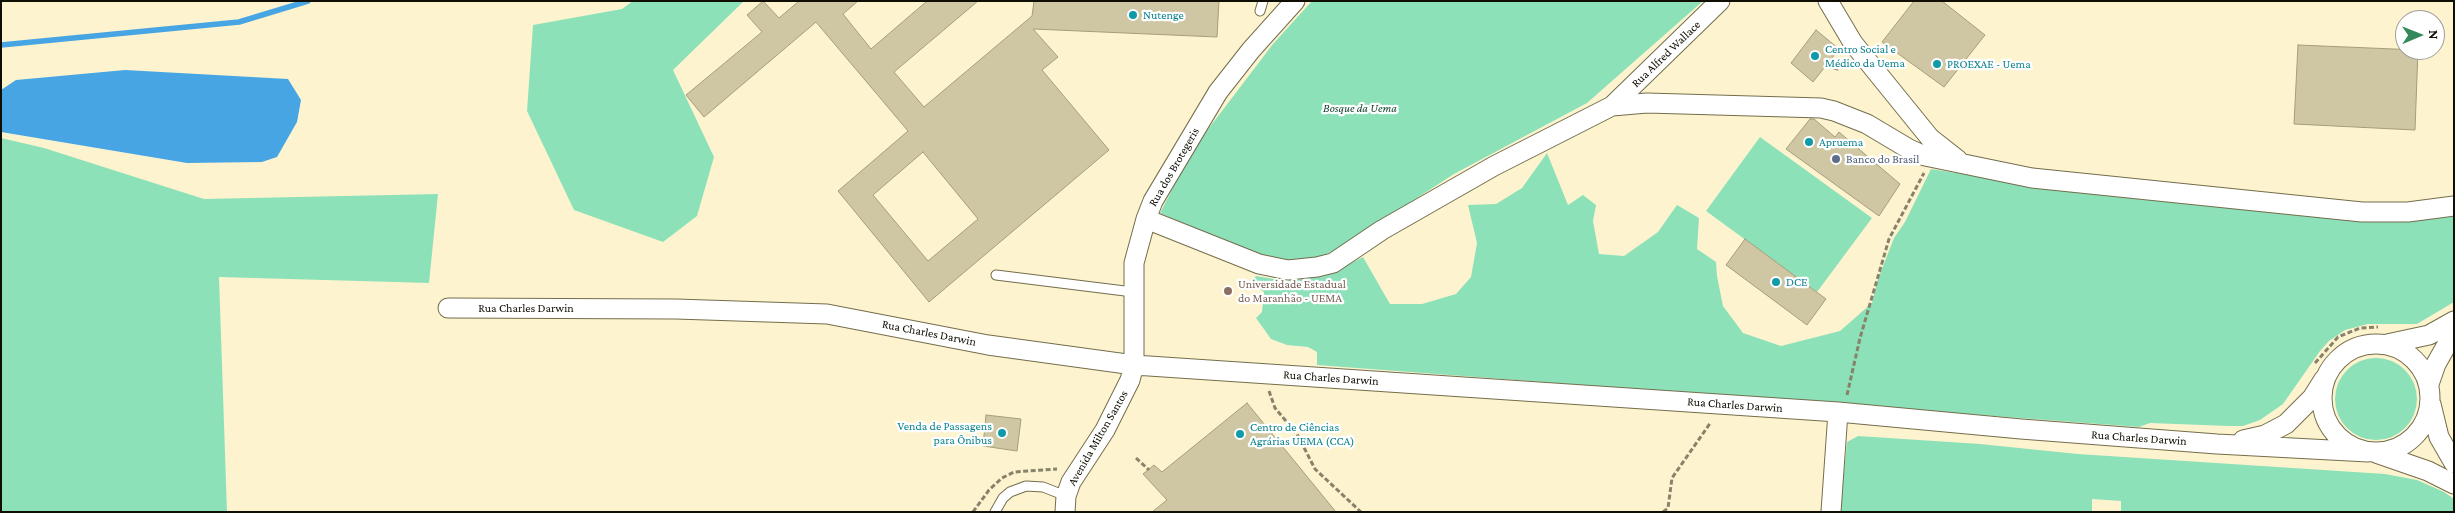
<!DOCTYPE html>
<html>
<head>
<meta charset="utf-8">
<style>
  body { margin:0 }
  #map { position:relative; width:2455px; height:513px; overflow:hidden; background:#fdf4cf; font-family:"Crimson Pro",serif }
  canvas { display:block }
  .frame { position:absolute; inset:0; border:2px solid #100d03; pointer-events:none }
  .north { position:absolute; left:2395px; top:10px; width:50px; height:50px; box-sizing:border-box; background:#fff; border:1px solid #9f9e9a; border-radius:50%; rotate:89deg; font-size:14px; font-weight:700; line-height:20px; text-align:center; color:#100d03 }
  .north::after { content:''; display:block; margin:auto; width:18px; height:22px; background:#34885b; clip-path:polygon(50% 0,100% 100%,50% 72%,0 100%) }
</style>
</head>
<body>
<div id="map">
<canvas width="2455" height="513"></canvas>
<div class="frame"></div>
<div class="north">N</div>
</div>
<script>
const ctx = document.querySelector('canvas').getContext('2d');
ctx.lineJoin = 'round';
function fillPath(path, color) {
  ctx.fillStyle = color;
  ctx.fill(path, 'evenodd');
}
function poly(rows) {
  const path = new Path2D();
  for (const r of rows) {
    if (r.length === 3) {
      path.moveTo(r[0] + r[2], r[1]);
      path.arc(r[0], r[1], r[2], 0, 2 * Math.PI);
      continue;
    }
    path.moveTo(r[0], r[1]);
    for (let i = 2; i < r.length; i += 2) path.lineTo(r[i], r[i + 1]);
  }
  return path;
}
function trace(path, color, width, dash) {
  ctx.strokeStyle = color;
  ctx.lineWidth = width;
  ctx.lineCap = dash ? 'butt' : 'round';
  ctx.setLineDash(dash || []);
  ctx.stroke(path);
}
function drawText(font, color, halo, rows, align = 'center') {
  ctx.font = font + ' "Crimson Pro",serif';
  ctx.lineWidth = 4.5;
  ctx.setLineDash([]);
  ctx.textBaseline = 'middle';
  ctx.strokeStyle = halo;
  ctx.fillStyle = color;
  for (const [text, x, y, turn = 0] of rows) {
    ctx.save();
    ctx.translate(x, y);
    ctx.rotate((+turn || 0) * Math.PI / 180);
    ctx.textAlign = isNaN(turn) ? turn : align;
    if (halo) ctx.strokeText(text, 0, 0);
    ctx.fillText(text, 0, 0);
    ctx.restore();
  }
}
fillPath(poly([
  [633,1,744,1,673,70,714,157,697,216,663,242,574,210,527,111,533,25,622,9],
  [1312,1,1703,1,1587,103,1454,174,1338,249,1307,262,1275,264,1160,213,1193,149,1273,44],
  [1760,137,1872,218,1817,292,1706,211],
  [1,138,44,148,204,199,438,194,429,283,219,277,227,512,1,512],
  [1547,153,1568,205,1583,195,1596,205,1593,221,1599,254,1624,256,1658,232,1677,205,1699,218,1697,249,1716,262,1717,276,1723,306,1743,333,1781,346,1840,331,1872,303,1878,279,1894,238,1905,222,1931,169,2030,185,2454,214,2454,302,2417,324,2368,324,2345,330,2329,341,2320,351,2283,404,2260,420,2243,426,2229,426,2150,423,2139,427,1317,365,1317,352,1308,347,1287,345,1271,339,1256,318,1262,312,1264,292,1250,283,1256,276,1286,281,1325,276,1363,257,1390,304,1422,304,1456,294,1471,277,1477,243,1468,205,1496,204,1522,188],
  [2376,399,41],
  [1858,436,1980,444,2078,454,2385,474,2417,480,2444,492,2454,499,2454,512,2121,512,2121,501,2092,499,2092,512,1840,512,1847,442]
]), '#8ce1b9');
fillPath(poly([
  [125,70,288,79,301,100,297,122,277,157,262,162,187,163,1,132,1,90,16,80]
]), '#48a5e3');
trace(poly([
  [1,45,239,22,308,1]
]), '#48a5e3', 5.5);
const building = poly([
  [763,1,779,18,799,1,858,1,843,14,871,49,927,1,978,1,894,72,924,107,1032,16,1034,1,1219,1,1217,37,1033,29,1058,57,1042,70,1109,150,929,302,838,191,908,131,816,22,704,117,686,95,762,32,747,15,763,1],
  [923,152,978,219,928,261,873,195,923,152],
  [1914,1,1942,1,1985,35,1944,87,1882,42,1914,1],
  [1816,30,1839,49,1813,82,1791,63,1816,30],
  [2298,45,2418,50,2415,130,2294,124,2298,45],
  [1810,119,1814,119,1835,137,1839,132,1900,184,1879,216,1786,149,1810,119],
  [1745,239,1826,299,1807,325,1726,265,1745,239],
  [1247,403,1336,512,1152,512,1167,500,1143,474,1154,465,1162,472,1247,403],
  [986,415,1021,419,1017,451,983,446,986,415]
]);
fillPath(building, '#cfc7a3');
trace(building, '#a59d7b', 1);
const service = poly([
  [1260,11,1263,1],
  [996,275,1133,292],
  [995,512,1003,498,1010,492,1026,486,1043,487,1066,496]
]);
const minor = poly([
  [1828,1,1853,43,1930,138,1958,160],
  [1612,106,1720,1],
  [1146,219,1259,264,1288,270,1317,267,1333,263,1382,230,1494,166,1612,106,1647,103,1821,108,1834,111,1867,124,1909,149,1925,156,2032,178,2362,212,2408,212,2454,206],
  [448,308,676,309,827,314,988,345,1134,365,1838,412,2021,429,2217,444,2368,452],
  [2376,398,54],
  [2387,344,2429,335,2454,321],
  [2429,384,2436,364,2454,332],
  [2431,404,2439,437,2454,463],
  [2243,440,2265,435,2286,424,2312,398,2324,379],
  [2376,453,2428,471,2454,484],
  [1065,512,1066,496,1071,482,1105,430,1130,380,1134,365,1134,263,1146,219,1153,201,1218,92,1251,50,1295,1],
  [1831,512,1838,412]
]);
trace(service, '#746d4c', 11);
trace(minor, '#746d4c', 21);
trace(poly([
  [1826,66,1838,69,1848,64],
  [2315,363,2338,337,2360,328,2378,327],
  [1269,391,1275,408,1297,434,1315,469,1361,512],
  [1847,395,1860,338,1889,239,1924,173],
  [1136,458,1149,470],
  [973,512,989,490,1002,478,1014,472,1057,469],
  [1663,512,1668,508,1672,478,1711,422]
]), '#88826a', 3, [5, 2.5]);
trace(service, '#fff', 9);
trace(minor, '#fff', 19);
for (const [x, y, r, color] of [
  [1133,15,5,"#0f9aa8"],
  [1815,56,5,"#0f9aa8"],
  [1937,64,5,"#0f9aa8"],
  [1809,142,5,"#0f9aa8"],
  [1836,159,5,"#5c6f8a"],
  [1776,282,5,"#0f9aa8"],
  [1228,291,5,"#8d6e63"],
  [1002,433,5,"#0f9aa8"],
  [1240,434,5,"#0f9aa8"]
]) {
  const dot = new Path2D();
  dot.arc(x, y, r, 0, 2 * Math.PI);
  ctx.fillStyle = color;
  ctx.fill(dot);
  trace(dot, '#fff', 2);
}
drawText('12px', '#0d838f', '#fff', [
  ["Nutenge",1143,15],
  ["Centro Social e",1825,49],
  ["Médico da Uema",1825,63],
  ["PROEXAE - Uema",1947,64],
  ["Apruema",1819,142],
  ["DCE",1786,282],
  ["Venda de Passagens",992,426,"right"],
  ["para Ônibus",992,440,"right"],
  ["Centro de Ciências",1250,427],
  ["Agrárias UEMA (CCA)",1250,441]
], 'left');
drawText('12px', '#100d03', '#fff', [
  ["Rua Alfred Wallace",1666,54,-44],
  ["Rua dos Brotegeris",1174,167,-60],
  ["Rua Charles Darwin",526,308],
  ["Rua Charles Darwin",929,333,11],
  ["Rua Charles Darwin",1331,378,4],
  ["Rua Charles Darwin",1735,405,4],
  ["Avenida Milton Santos",1098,438,-60],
  ["Rua Charles Darwin",2139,438,4]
]);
drawText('italic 12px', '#0d3f2c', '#fff', [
  ["Bosque da Uema",1360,108]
]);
drawText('12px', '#4e5e75', '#fff', [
  ["Banco do Brasil",1846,159]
], 'left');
drawText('12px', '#785e54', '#fff', [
  ["Universidade Estadual",1238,284],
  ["do Maranhão - UEMA",1238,298]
], 'left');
</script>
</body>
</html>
